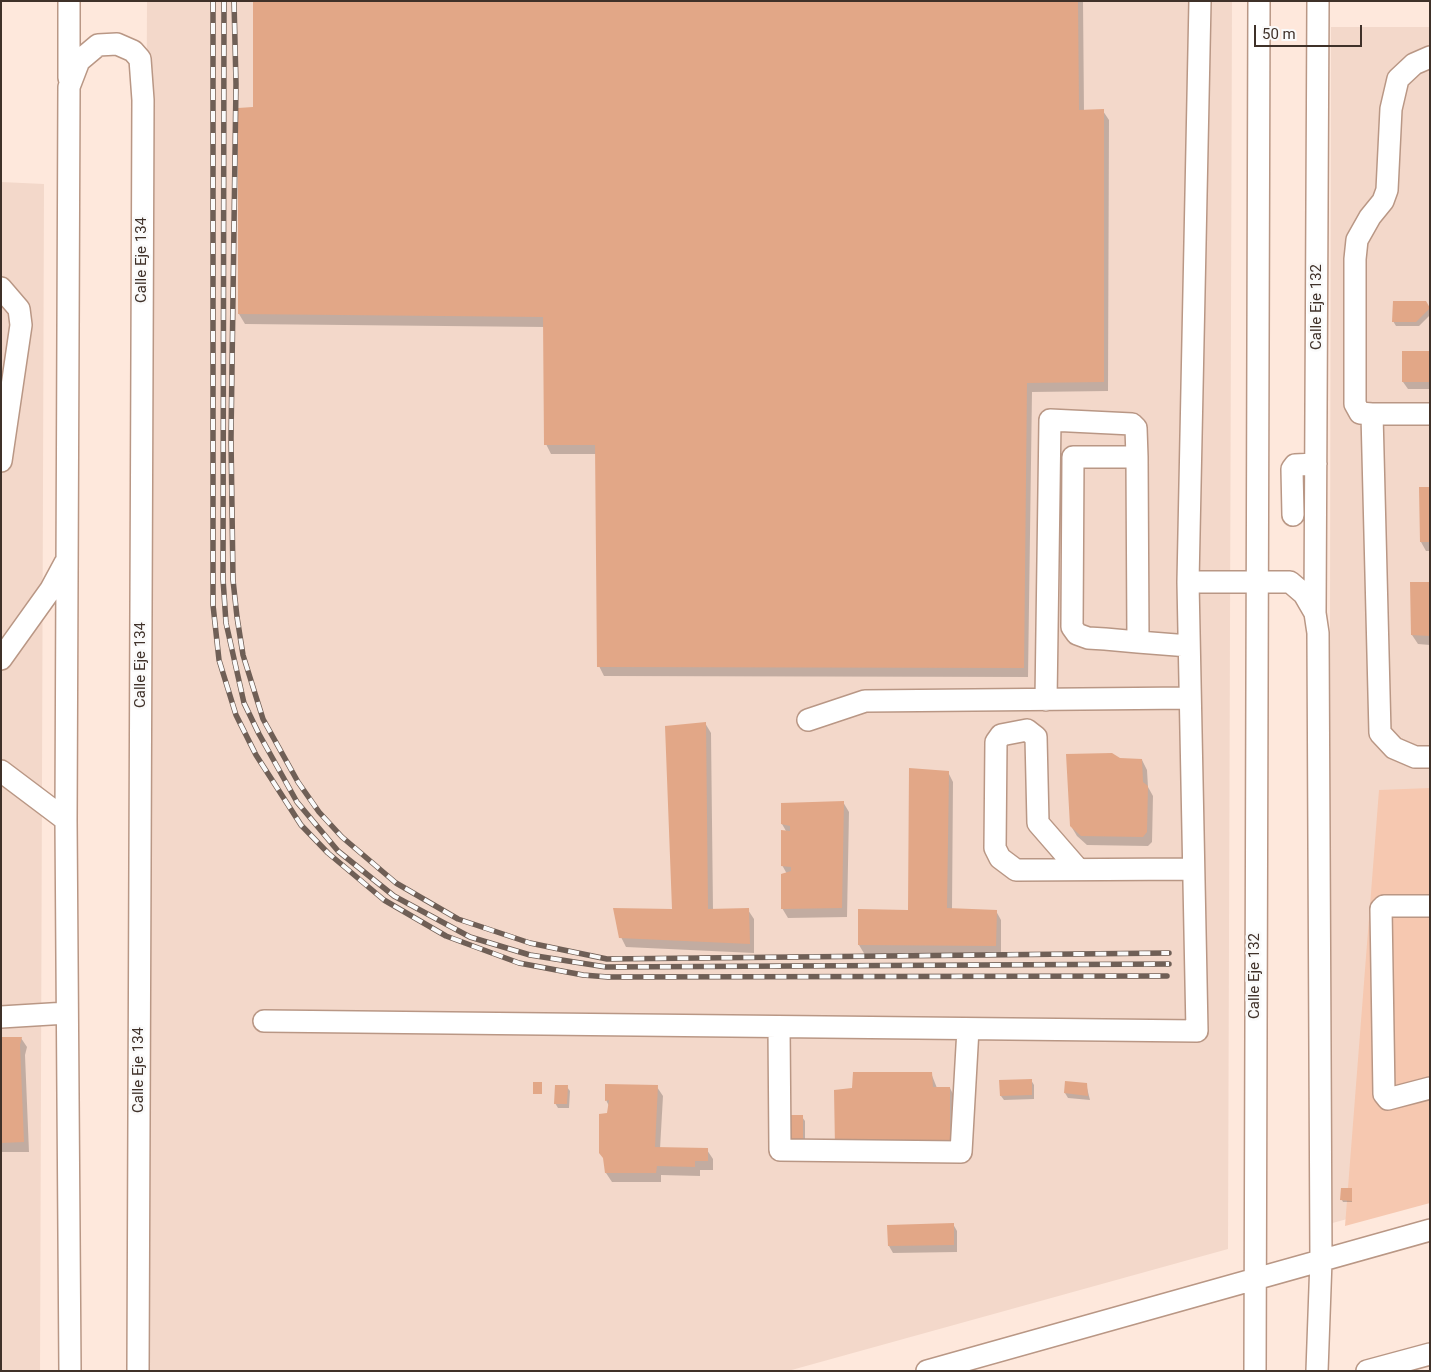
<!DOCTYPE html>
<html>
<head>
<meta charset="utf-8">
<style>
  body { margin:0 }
  #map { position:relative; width:1431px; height:1372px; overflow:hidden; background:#fee8dc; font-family:Roboto,sans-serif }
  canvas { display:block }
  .frame { position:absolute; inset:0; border:2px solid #3f3129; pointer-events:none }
  .scale { position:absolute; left:1254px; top:25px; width:108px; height:22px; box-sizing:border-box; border:2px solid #3f3129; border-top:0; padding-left:6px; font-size:15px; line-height:18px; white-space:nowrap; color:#3f3129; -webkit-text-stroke:4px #fafafa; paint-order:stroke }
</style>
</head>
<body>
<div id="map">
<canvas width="1431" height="1372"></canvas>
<div class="frame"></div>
<div class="scale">50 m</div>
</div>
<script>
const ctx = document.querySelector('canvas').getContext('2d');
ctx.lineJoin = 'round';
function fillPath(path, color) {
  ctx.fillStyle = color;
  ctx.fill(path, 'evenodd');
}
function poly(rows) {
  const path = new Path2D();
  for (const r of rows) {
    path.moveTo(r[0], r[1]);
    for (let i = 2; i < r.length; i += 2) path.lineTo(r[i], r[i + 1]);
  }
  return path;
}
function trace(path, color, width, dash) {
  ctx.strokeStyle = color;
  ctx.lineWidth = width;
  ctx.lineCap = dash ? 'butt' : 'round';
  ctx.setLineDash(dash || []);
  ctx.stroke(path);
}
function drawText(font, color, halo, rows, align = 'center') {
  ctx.font = font + ' Roboto,sans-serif';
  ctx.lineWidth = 5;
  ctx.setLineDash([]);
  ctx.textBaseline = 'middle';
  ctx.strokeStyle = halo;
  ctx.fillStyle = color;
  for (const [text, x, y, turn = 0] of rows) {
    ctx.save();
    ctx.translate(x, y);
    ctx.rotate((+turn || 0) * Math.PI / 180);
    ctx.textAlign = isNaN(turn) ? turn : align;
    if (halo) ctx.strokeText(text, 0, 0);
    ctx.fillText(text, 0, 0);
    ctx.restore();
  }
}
fillPath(poly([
  [147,1,1232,1,1228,1249,788,1371,141,1371],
  [1331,27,1430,27,1430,1196,1329,1224],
  [1,182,44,184,40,1371,1,1371]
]), '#f3d8ca');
fillPath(poly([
  [1430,788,1430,1203,1345,1226,1379,790]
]), '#f6c8b0');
fillPath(poly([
  [254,1,1083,1,1084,111,1103,111,1109,120,1108,391,1032,392,1028,677,604,676,599,666,597,454,551,454,546,444,544,327,245,324,239,314,254,108],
  [1430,308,1430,315,1419,326,1396,326,1393,321],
  [1430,352,1430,389,1408,389,1403,382],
  [1430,488,1430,551,1426,551,1421,542],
  [1430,583,1430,645,1418,644,1412,635],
  [705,723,711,733,713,910,748,910,754,919,754,953,626,947,621,937,673,910],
  [1119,760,1142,760,1147,770,1148,787,1153,796,1152,842,1148,846,1087,845,1077,836,1071,826],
  [948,772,953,782,952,910,996,911,1001,920,1001,955,865,955,859,945,859,910,909,911],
  [843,802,849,812,847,917,788,918,782,908,787,874,782,865,786,831,782,824],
  [21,1038,27,1047,25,1055,29,1152,1,1152,1,1039],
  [931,1073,937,1088,950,1088,955,1098,955,1152,854,1089],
  [1031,1080,1034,1085,1034,1099,1004,1100,1001,1096,1000,1081],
  [1066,1083,1086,1084,1090,1100,1068,1098,1065,1093],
  [567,1087,570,1091,569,1108,558,1108,555,1103],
  [657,1087,663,1096,660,1149,707,1150,713,1159,713,1170,700,1170,700,1176,661,1175,661,1182,612,1182,606,1173,609,1106,606,1100],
  [802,1117,805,1121,805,1148,792,1148],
  [1352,1189,1352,1202,1343,1202,1342,1200],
  [953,1224,957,1231,957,1252,893,1253,889,1246,888,1226]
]), '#0003');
fillPath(poly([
  [253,1,1078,1,1079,110,1104,109,1104,382,1027,383,1024,668,597,667,595,445,544,445,543,317,238,314,238,108,253,107],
  [1393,301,1426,301,1430,308,1416,322,1392,322],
  [1402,351,1430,351,1430,382,1402,382],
  [1419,487,1430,487,1430,542,1420,542],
  [1410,582,1430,582,1430,636,1411,635],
  [706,722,708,909,749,908,750,944,619,938,613,908,672,909,665,726],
  [1112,753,1120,758,1142,759,1143,782,1148,786,1147,832,1143,837,1081,836,1070,826,1066,754],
  [909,768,949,771,947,908,997,910,996,946,858,945,858,909,908,910],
  [844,801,842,908,781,909,781,874,791,871,791,867,781,866,781,830,790,831,790,826,781,824,781,803],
  [1,1037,22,1037,20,1045,24,1142,1,1143],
  [853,1072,932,1072,933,1087,950,1087,950,1141,835,1147,834,1090,852,1088],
  [1032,1079,1032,1095,1000,1096,999,1080],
  [1065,1081,1087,1083,1088,1096,1064,1093],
  [533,1082,542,1082,542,1094,533,1094],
  [605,1084,658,1085,655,1147,708,1148,708,1161,695,1161,695,1167,657,1166,656,1173,605,1173,603,1158,599,1153,599,1114,607,1113,609,1100,605,1101],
  [555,1085,568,1085,567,1104,554,1104],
  [788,1115,803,1115,803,1144,788,1144],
  [1341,1188,1352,1188,1352,1201,1340,1200],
  [954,1223,954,1245,888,1246,887,1225]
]), '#e2a787');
const minor = poly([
  [69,1,69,78],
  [1,288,19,309,21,325,1,461],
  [1372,414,1360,413,1355,404,1355,259,1357,240,1370,217,1383,201,1387,190,1391,109,1398,79,1414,64,1430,57],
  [1430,414,1372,414,1380,733,1394,748,1415,757,1430,757],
  [1293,515,1292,469,1295,465,1316,464],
  [1188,582,1200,1],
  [1315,613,1318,1],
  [1138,642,1137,457,1073,457,1072,627,1077,634,1088,638,1105,639,1138,642,1189,646],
  [1,659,51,589,65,563],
  [1046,700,1050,420,1132,424,1136,428,1137,457],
  [808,720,865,701,1190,698],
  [1,771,66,820],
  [1078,869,1038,823,1036,737,1027,730,1001,735,996,742,995,848,1000,858,1016,870,1193,869],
  [1430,906,1384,906,1381,909,1384,1094,1388,1099,1430,1088],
  [1,1017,67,1013],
  [264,1021,1197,1031,1188,582,1290,582,1304,594,1315,613,1318,633,1321,1260,1317,1371],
  [779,1027,780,1150,961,1152,968,1029],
  [70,1371,66,820,69,87,79,61,98,45,117,44,133,51,140,59,143,100,138,1371],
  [927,1371,1430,1230],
  [1255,1371,1259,1],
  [1367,1371,1430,1354]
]);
trace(minor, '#b99785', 24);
trace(minor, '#fff', 21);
const rail = poly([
  [213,1,213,605,219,660,236,715,256,755,301,825,328,853,384,900,446,936,519,963,583,975,608,977,1167,976],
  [224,1,223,579,226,623,244,703,259,734,297,802,338,851,394,896,470,937,530,955,606,967,1169,964],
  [234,1,236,84,231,438,233,580,237,617,243,655,263,719,298,782,319,812,342,837,396,883,458,919,530,943,607,959,1169,953]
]);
trace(rail, '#6f5f56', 5.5);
trace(rail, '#fafafa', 4, [11]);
drawText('15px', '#3f3129', '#fafafa', [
  ["Calle Eje 134",142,260,-90],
  ["Calle Eje 132",1317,307,-90],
  ["Calle Eje 134",141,665,-90],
  ["Calle Eje 132",1255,976,-90],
  ["Calle Eje 134",139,1070,-90]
]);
</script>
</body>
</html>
